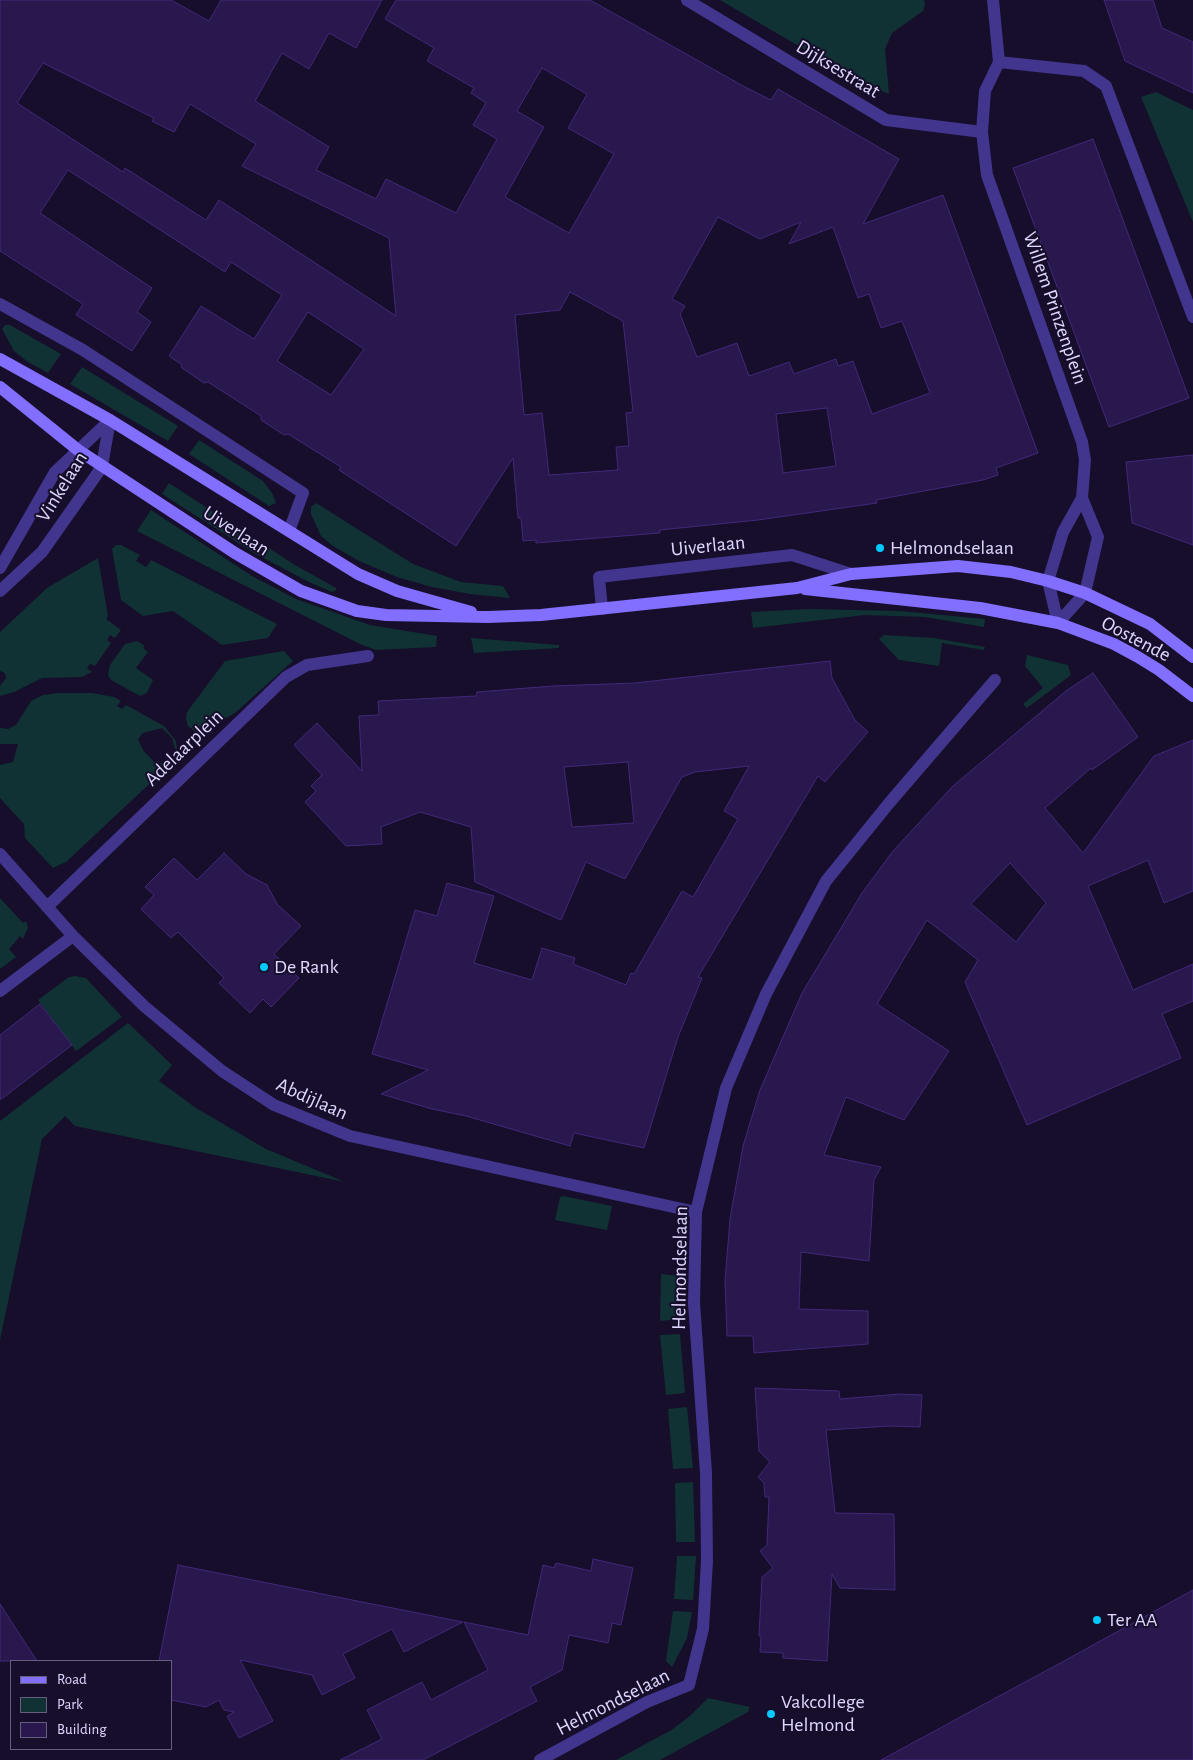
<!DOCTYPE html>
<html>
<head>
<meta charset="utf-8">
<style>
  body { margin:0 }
  #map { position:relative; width:1193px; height:1760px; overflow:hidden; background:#160e2a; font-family:"Alegreya Sans",sans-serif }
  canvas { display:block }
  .legend { position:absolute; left:10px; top:1660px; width:162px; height:90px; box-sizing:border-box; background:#160e2a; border:1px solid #675e7f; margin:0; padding:6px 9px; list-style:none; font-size:15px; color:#e0d7ff }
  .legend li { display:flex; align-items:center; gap:10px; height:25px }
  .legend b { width:25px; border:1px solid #675e7f }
</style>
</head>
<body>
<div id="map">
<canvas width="1193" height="1760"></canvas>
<ul class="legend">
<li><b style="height:6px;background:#826eff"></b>Road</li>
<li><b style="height:14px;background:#103235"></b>Park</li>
<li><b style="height:14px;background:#29184d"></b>Building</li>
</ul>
</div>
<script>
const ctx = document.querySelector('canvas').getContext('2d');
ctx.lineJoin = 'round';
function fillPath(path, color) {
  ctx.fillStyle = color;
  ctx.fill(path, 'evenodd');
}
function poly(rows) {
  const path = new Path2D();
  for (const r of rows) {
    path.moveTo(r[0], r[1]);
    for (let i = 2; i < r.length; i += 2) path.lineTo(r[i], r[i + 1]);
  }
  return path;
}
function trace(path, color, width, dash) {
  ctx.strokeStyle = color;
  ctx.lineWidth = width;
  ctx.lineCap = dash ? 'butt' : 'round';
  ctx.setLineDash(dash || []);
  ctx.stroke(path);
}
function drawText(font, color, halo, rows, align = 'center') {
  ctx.font = font + ' "Alegreya Sans",sans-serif';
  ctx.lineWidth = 4;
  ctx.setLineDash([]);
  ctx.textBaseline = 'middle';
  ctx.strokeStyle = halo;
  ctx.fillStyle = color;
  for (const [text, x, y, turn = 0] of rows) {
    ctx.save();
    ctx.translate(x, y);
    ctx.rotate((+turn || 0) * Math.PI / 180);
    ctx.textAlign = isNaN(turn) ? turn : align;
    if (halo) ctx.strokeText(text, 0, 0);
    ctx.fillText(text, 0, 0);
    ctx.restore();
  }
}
fillPath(poly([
  [720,0,924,0,925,4,923,11,892,33,885,49,889,94,860,82],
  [1156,92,1193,110,1193,222,1141,97],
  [5,325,10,325,61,354,48,373,28,362,14,351,2,329],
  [82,367,178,426,168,441,70,384],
  [199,440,263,481,272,493,276,503,269,506,189,454],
  [169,483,295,565,336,588,336,590,332,592,309,582,254,553,162,494],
  [316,503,413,564,461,582,503,586,510,598,470,594,432,587,397,577,359,561,333,546,321,536,311,514,311,507],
  [151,510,252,576,296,599,370,625,437,636,436,647,376,650,360,644,137,531],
  [116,545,121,545,140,555,136,561,146,567,151,560,277,624,268,638,222,645,173,611,143,616,121,600,112,549],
  [98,558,108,616,106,619,121,630,115,638,110,635,107,640,111,643,95,666,90,664,87,668,92,672,82,677,42,678,14,692,0,696,0,686,6,678,5,673,0,671,0,632,47,588],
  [810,609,900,611,985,619,984,627,925,617,865,615,753,628,751,612],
  [884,635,934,638,985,647,984,650,942,643,939,666,899,660,879,639],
  [471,638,559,645,559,648,474,653],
  [137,641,145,646,143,648,148,652,136,668,153,680,147,693,140,696,111,680,108,675,110,665,125,644],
  [284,651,293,661,235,713,208,728,201,736,188,726,186,719,187,712,225,661],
  [1027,655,1068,665,1071,675,1027,708,1023,704,1043,688,1025,666],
  [58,693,92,693,114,697,121,701,117,706,122,709,126,705,164,726,176,741,178,757,66,862,53,868,25,838,24,824,0,798,0,765,13,762,18,744,0,744,0,728,8,729,16,725,31,701,43,695],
  [162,728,172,738,176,752,169,761,156,764,143,750,138,739,143,733],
  [0,898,23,923,26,921,28,928,23,939,20,936,9,949,16,957,0,969],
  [75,976,86,978,122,1017,76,1051,38,1000,69,977],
  [128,1023,172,1065,159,1081,196,1108,266,1149,345,1182,75,1126,65,1116,42,1139,0,1340,0,1121],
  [563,1196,612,1206,607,1230,555,1220,560,1197],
  [661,1274,680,1276,680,1319,660,1321],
  [680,1334,685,1393,666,1395,660,1335],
  [687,1407,693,1468,673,1469,668,1409],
  [693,1482,695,1542,676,1542,675,1483],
  [677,1556,696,1556,693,1600,674,1599],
  [673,1611,692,1612,687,1638,672,1667,666,1661],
  [708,1698,750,1707,748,1712,660,1760,616,1760,673,1729,690,1716]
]), '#103235');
const building = poly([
  [0,0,171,0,209,21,221,0,382,0,356,48,329,33,309,69,282,53,255,101,329,147,316,170,376,199,386,179,456,213,497,139,473,125,486,103,471,93,474,88,427,61,434,48,385,19,396,0,590,0,745,87,771,100,778,89,899,159,863,224,943,195,1038,453,996,468,998,475,983,480,876,500,877,503,758,520,660,530,660,533,536,543,536,540,523,541,521,518,518,518,513,458,456,546,339,470,341,467,288,434,284,435,261,420,261,416,208,382,204,383,182,368,181,364,169,356,201,306,254,339,282,295,257,279,231,262,225,272,68,170,40,213,152,288,137,312,151,322,132,351,76,315,83,304,0,251,0,0],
  [43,63,154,118,152,121,174,132,190,104,256,144,242,166,389,238,396,316,219,200,206,220,125,168,123,172,17,103,43,63],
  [542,68,587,94,568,128,614,154,569,233,505,197,544,127,517,111,542,68],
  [718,217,760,239,801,222,789,244,833,227,858,298,869,294,881,328,902,321,930,393,872,414,853,361,838,366,836,359,794,374,789,362,749,376,737,343,697,357,680,314,685,306,672,299,718,217],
  [570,292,623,321,633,412,626,413,629,446,616,447,618,470,549,475,542,413,524,415,515,315,560,310,570,292],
  [308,312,364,349,331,395,277,361,308,312],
  [827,408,836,466,783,473,776,414,827,408],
  [1104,0,1153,0,1162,28,1193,42,1193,93,1125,61,1104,0],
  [1093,139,1189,398,1109,427,1013,168,1093,139],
  [1193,455,1193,545,1132,523,1126,462,1193,455],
  [830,661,832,678,855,720,868,732,825,782,818,776,698,977,702,978,678,1037,644,1148,574,1133,570,1146,466,1116,432,1109,381,1094,428,1070,372,1054,415,910,437,916,447,883,494,896,474,963,532,980,542,948,575,958,573,964,626,985,631,973,634,974,682,891,693,897,738,819,724,811,749,766,695,772,682,777,625,879,586,862,561,920,475,882,471,827,420,812,381,827,382,844,346,846,305,802,316,791,311,786,322,775,294,745,317,723,362,771,359,716,379,715,378,701,476,696,477,692,553,686,635,683,830,661],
  [628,762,634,823,572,827,564,767,628,762],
  [1093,673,1138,737,1092,770,1091,768,1045,808,1083,853,1154,756,1193,740,1193,891,1164,903,1148,860,1088,886,1133,990,1193,964,1193,1001,1162,1014,1181,1058,1027,1125,965,982,978,960,927,920,877,1004,949,1051,904,1120,846,1097,824,1155,881,1167,874,1180,869,1261,801,1252,799,1309,868,1311,868,1344,754,1353,753,1336,727,1336,725,1281,730,1219,743,1146,760,1090,802,993,862,893,893,851,953,786,1066,691,1093,673],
  [1010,863,1046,903,1016,942,971,904,1010,863],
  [224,853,246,874,267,885,277,904,301,926,274,954,299,978,271,1007,263,999,250,1013,219,983,224,978,178,932,171,938,141,909,154,895,145,887,174,858,197,880,224,853],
  [40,1004,72,1045,0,1100,0,1035,40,1004],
  [755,1388,839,1391,840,1399,900,1394,922,1395,920,1427,890,1426,826,1430,835,1513,894,1514,895,1590,840,1588,832,1574,827,1661,783,1658,783,1653,760,1652,761,1638,759,1635,762,1577,773,1568,760,1551,767,1545,769,1497,765,1497,764,1483,758,1477,770,1462,759,1451,755,1388],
  [593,1559,633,1568,621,1625,612,1623,608,1643,569,1635,562,1670,530,1687,537,1701,423,1760,340,1760,382,1739,367,1710,422,1682,431,1700,488,1670,464,1622,528,1635,543,1565,554,1568,556,1563,591,1571,593,1559],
  [178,1565,362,1602,463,1622,404,1652,392,1629,343,1654,355,1678,322,1695,312,1675,240,1660,273,1721,239,1738,227,1716,234,1712,224,1710,219,1700,206,1707,171,1700,171,1661,159,1661,178,1565],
  [1193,1590,1193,1760,881,1760,1064,1661,1193,1590],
  [0,1604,37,1661,0,1661,0,1604]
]);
fillPath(building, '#29184d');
trace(building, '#42287b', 1);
trace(poly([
  [687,0,886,120,982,132],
  [993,0,999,62,985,91,982,132,987,175,1082,442,1085,460,1082,498,1098,537,1085,593,1058,623],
  [999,62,1084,71,1106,86,1193,317],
  [0,304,83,350,303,493,289,531],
  [0,568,55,472,110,420],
  [0,591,42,552,97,474,102,466,110,420],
  [602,609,599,577,792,555,851,574],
  [1058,623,1048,581,1063,532,1082,498],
  [0,854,73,936,144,1006,222,1071,274,1105,350,1136,696,1212],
  [47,907,286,677,307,665,368,656],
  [0,991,73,936],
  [540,1760,647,1702,689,1685,703,1629,707,1561,706,1473,694,1303,696,1212,726,1088,766,994,826,881,890,802,995,680]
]), '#42358d', 12);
trace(poly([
  [0,359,110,420,358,574,397,591,471,612],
  [0,387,78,450,235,553,301,591,357,611,386,615,488,617,541,615,797,588,851,574,958,566,1011,572,1048,581,1085,593,1150,624,1193,657],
  [805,589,980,608,1058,623,1114,644,1138,657,1159,670,1193,696]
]), '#826eff', 12);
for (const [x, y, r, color] of [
  [880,548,5,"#03c9ff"],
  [264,967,5,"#03c9ff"],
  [1097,1620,5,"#03c9ff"],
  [771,1714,5,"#03c9ff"]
]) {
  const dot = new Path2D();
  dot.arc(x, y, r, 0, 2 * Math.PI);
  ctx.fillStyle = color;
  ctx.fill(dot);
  trace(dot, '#160e2a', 2);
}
drawText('20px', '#e0d7ff', '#160e2a', [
  ["Dijksestraat",838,69,31],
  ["Willem Prinzenplein",1055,308,71],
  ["Vinkelaan",62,487,-58],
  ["Uiverlaan",236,531,33],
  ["Uiverlaan",708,546,-6],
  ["Oostende",1136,639,28],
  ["Adelaarplein",184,748,-44],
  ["Abdijlaan",312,1099,24],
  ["Helmondselaan",680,1268,-89],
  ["Helmondselaan",613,1702,-27]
]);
drawText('20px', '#e0d7ff', '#160e2a', [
  ["Helmondselaan",890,548],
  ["De Rank",274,967],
  ["Ter AA",1107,1620],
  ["Vakcollege",781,1702],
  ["Helmond",781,1725]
], 'left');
</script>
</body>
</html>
